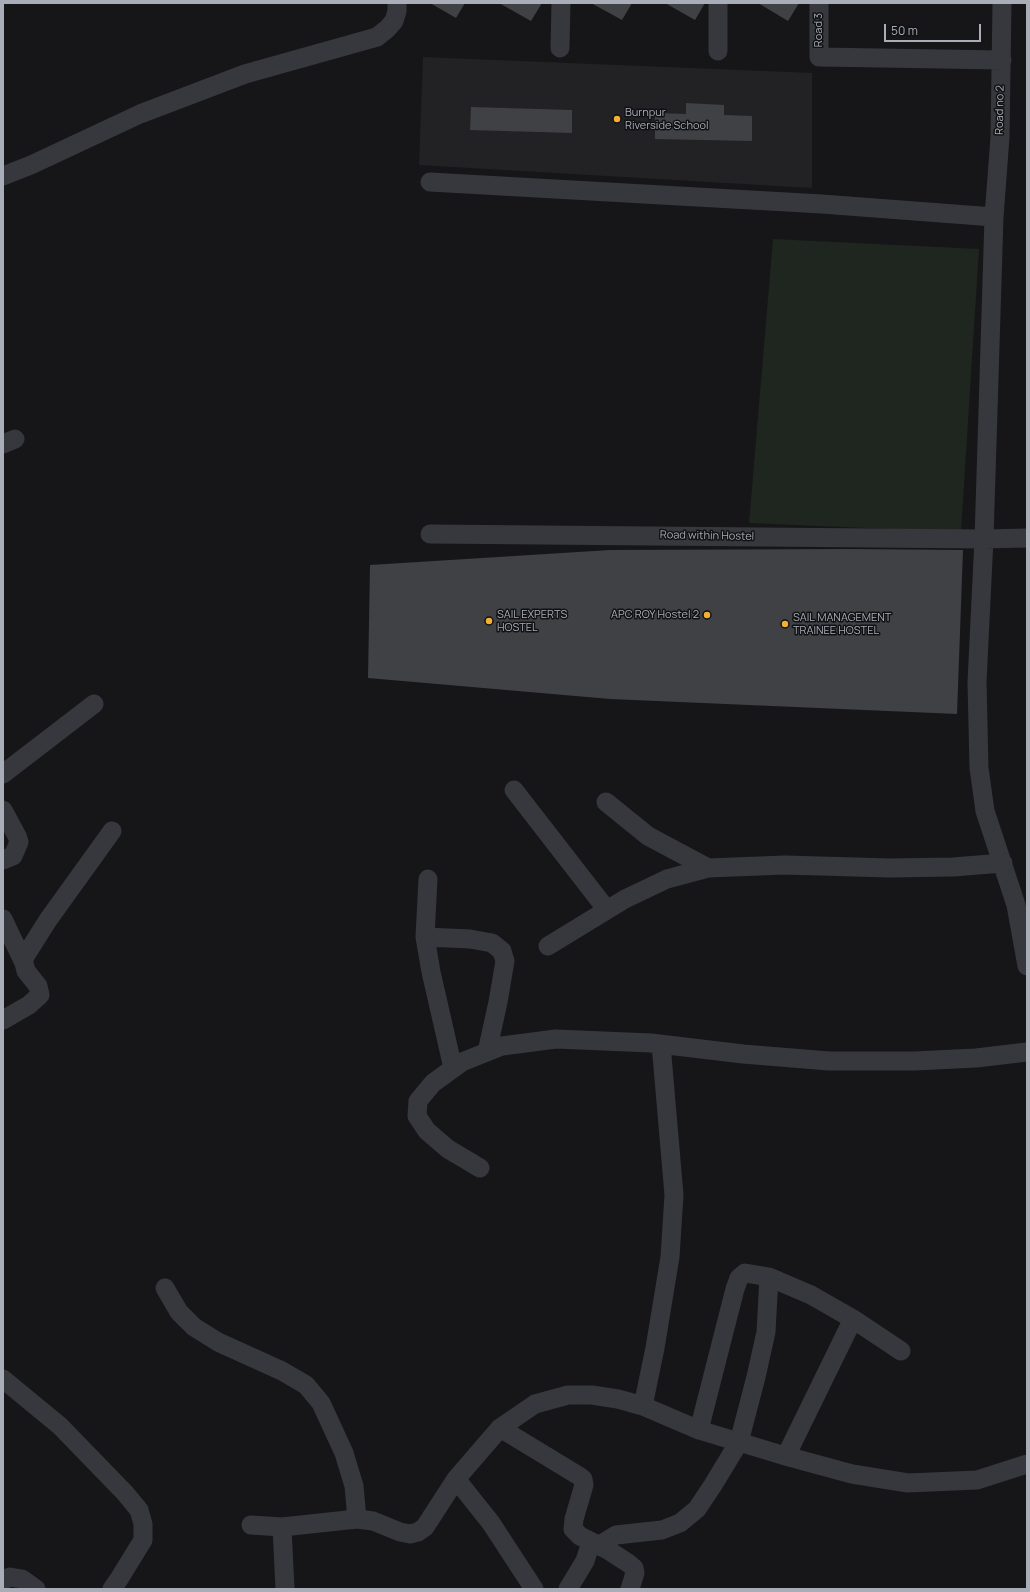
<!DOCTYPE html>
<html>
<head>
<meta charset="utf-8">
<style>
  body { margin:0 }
  #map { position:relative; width:1030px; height:1592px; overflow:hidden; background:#161618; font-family:Manrope,sans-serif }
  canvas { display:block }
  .frame { position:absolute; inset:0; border:4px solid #a8adb8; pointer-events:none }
  .scale { position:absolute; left:884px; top:24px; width:97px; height:18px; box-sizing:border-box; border:2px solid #a8adb8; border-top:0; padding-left:5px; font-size:12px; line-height:14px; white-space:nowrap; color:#a8adb8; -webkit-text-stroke:3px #111113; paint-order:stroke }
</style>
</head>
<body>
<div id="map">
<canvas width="1030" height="1592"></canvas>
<div class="frame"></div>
<div class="scale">50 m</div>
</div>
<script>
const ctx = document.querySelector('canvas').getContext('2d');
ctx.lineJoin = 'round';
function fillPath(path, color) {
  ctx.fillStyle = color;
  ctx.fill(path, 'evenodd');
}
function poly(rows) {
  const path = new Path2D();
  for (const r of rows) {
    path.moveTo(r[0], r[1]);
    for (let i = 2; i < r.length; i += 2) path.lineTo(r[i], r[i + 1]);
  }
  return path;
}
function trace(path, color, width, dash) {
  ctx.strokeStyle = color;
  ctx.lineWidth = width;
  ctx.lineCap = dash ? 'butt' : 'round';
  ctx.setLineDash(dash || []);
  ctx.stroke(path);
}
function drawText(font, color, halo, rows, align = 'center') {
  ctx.font = font + ' Manrope,sans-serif';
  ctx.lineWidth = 3;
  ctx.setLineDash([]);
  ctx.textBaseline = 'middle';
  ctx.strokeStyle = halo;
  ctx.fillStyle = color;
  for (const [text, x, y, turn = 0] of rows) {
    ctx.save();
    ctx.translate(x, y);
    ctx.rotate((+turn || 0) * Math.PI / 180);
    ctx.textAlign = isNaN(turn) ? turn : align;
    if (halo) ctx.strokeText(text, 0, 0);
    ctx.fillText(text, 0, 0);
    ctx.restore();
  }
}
fillPath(poly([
  [423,57,812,73,812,188,419,165]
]), '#222225');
fillPath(poly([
  [773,239,979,249,961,532,749,523]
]), '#1e261f');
fillPath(poly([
  [430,3,465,3,456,18],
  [499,3,542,3,531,21],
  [591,3,632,3,622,20],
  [665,3,705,3,695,20],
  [758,3,799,3,788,21],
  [686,103,724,105,724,115,752,116,752,141,655,139,655,113,686,114],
  [471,107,572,110,572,133,470,130],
  [848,549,963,550,957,714,610,699,368,678,370,565,610,550]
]), '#404145');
trace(poly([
  [819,3,819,57,1002,60],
  [1002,3,1000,137,994,217,984,539,977,682,979,768,985,811,1016,905,1027,966],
  [560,48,561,3],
  [718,51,718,3],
  [3,176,31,165,140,114,245,74,377,37,387,29,394,21,397,11,397,3],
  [430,182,822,204,994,217],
  [3,444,15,439],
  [430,534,984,539,1027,538],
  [3,774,94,704],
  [514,790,607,910],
  [606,802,648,836,708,868],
  [3,810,17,836,19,842,13,856,3,860],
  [428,879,425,937,431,972,453,1068],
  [3,919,24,963],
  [425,937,470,939,492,943,502,951,505,961,498,1002,487,1052],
  [548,946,625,899,667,879,708,868,785,865,890,868,953,867,1003,863],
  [3,1020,29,1005,40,995,38,986,26,971,24,963,24,958,48,920,112,831],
  [480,1168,448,1149,427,1131,417,1116,418,1101,433,1083,462,1062,502,1046,556,1039,651,1043,743,1054,829,1061,914,1061,976,1058,1027,1052],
  [165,1288,179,1312,194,1327,218,1342,282,1371,306,1385,321,1403,344,1453,354,1486,357,1519],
  [3,1379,60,1426,125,1493,139,1510,143,1524,143,1540,119,1579,112,1589],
  [643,1406,655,1348,670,1257,674,1195,661,1044],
  [500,1428,579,1476,583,1479,584,1485,574,1519,573,1529,580,1536,608,1550,628,1563,634,1568,635,1573,630,1589],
  [699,1430,735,1289,739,1278,745,1273,769,1277,811,1295,853,1319,901,1351],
  [786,1456,853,1319],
  [456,1479,491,1523,534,1589],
  [251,1525,282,1527,357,1519,373,1521,400,1532,410,1534,418,1532,425,1527,456,1479,500,1428,535,1404,568,1395,592,1395,618,1399,643,1406,699,1430,782,1455,852,1474,908,1483,977,1480,1027,1464],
  [282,1527,285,1589],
  [598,1546,616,1535,662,1530,680,1523,697,1509,713,1485,739,1442,756,1377,766,1332,769,1277],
  [3,1580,10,1577,22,1579,36,1589],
  [568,1589,585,1561,591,1542]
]), '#37383d', 19);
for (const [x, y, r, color] of [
  [617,119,4,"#f2b134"],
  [707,615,4,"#f2b134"],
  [489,621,4,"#f2b134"],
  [785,624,4,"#f2b134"]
]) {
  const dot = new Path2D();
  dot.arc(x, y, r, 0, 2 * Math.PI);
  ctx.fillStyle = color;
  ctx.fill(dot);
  trace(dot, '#111113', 1.5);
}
drawText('11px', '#a8adb8', '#111113', [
  ["Road 3",819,30,-90],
  ["Road no 2",1000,110,-89],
  ["Road within Hostel",707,536,1]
]);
drawText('11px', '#a8adb8', '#111113', [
  ["Burnpur",625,113],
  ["Riverside School",625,126],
  ["SAIL EXPERTS",497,615],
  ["HOSTEL",497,628],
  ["APC ROY Hostel 2",699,615,"right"],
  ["SAIL MANAGEMENT",793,618],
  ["TRAINEE HOSTEL",793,631]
], 'left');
</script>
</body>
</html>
